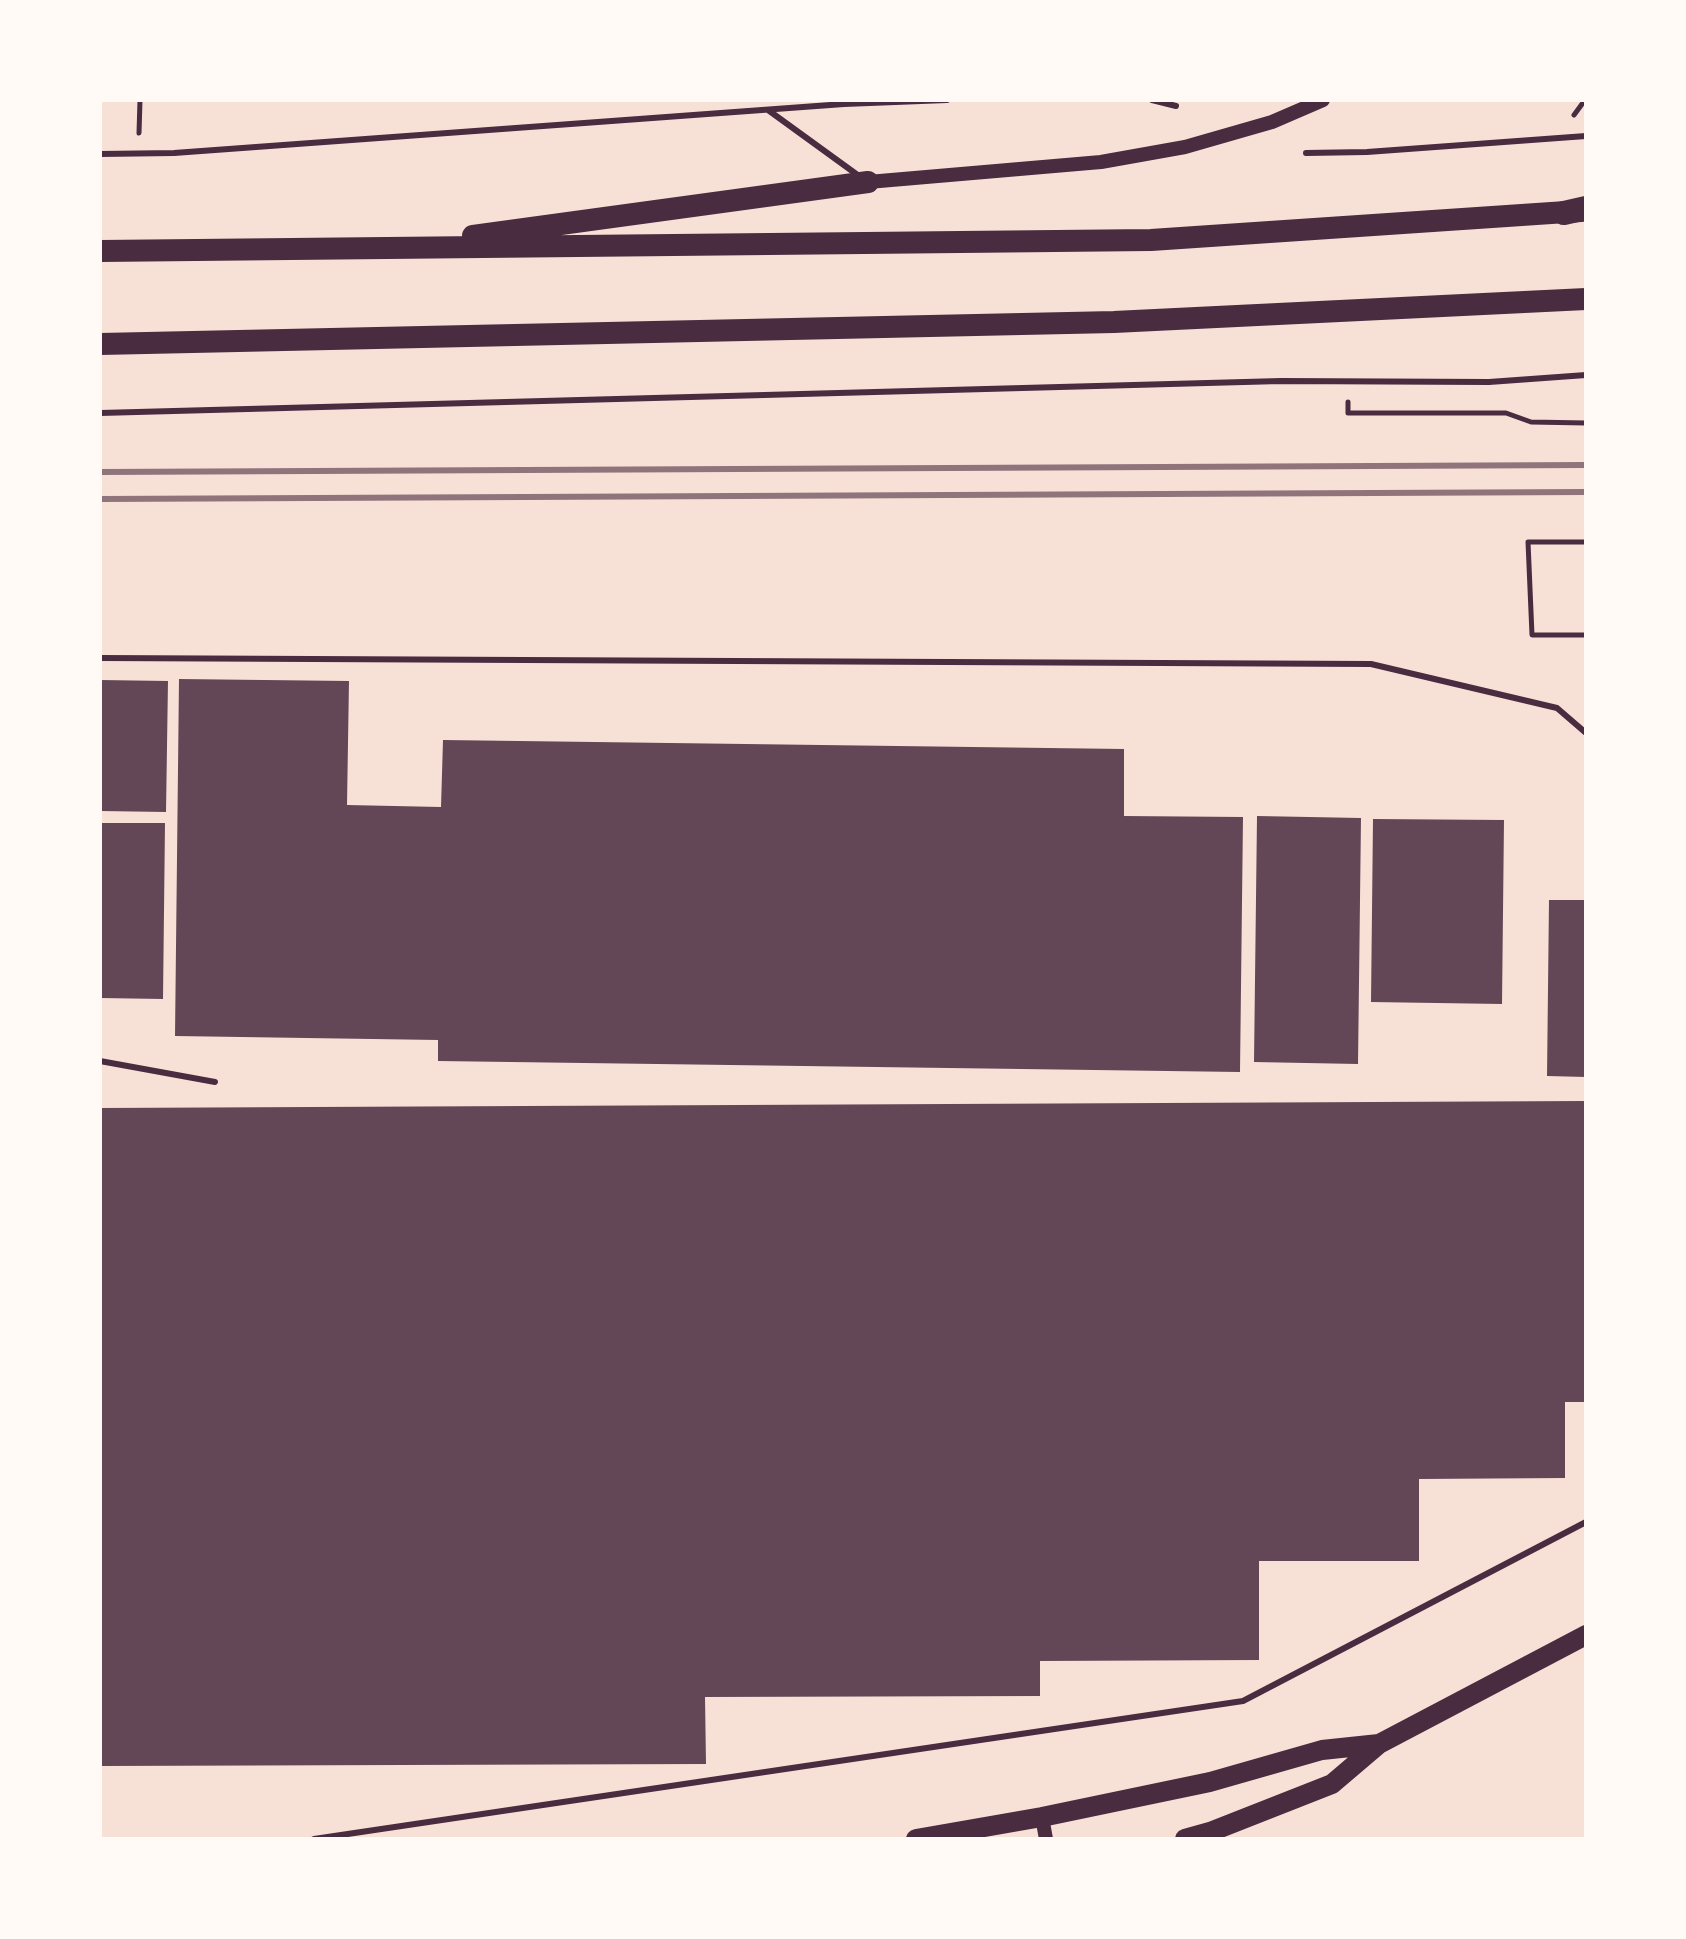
<!DOCTYPE html>
<html>
<head>
<meta charset="utf-8">
<style>
  body { margin:0 }
  #map { position:relative; width:1686px; height:1939px; overflow:hidden; background:#f7e1d7; font-family:Spectral,serif }
  canvas { display:block }
  .frame { position:absolute; inset:0; border:102px solid #fffaf5; pointer-events:none }
</style>
</head>
<body>
<div id="map">
<canvas width="1686" height="1939"></canvas>
<div class="frame"></div>
</div>
<script>
const ctx = document.querySelector('canvas').getContext('2d');
ctx.lineJoin = 'round';
function fillPath(path, color) {
  ctx.fillStyle = color;
  ctx.fill(path, 'evenodd');
}
function poly(rows) {
  const path = new Path2D();
  for (const r of rows) {
    path.moveTo(r[0], r[1]);
    for (let i = 2; i < r.length; i += 2) path.lineTo(r[i], r[i + 1]);
  }
  return path;
}
function trace(path, color, width, dash) {
  ctx.strokeStyle = color;
  ctx.lineWidth = width;
  ctx.lineCap = dash ? 'butt' : 'round';
  ctx.setLineDash(dash || []);
  ctx.stroke(path);
}
fillPath(poly([
  [179,679,349,681,347,805,441,807,443,740,1124,749,1124,816,1243,817,1240,1072,438,1061,438,1040,175,1036],
  [100,680,168,681,166,812,100,811],
  [1257,816,1361,818,1358,1064,1254,1062],
  [1373,819,1504,820,1502,1004,1371,1002],
  [100,823,165,823,163,999,100,998],
  [1549,900,1586,900,1586,1077,1547,1076],
  [1586,1101,1586,1402,1565,1402,1565,1478,1419,1479,1419,1561,1259,1561,1259,1660,1040,1661,1040,1696,705,1697,706,1764,100,1766,101,1108]
]), '#644757');
trace(poly([
  [1574,115,1585,100],
  [139,133,140,100],
  [1348,402,1348,413,1506,413,1531,422,1586,423],
  [1586,542,1528,542,1532,635,1586,635]
]), '#4a2c40', 5);
trace(poly([
  [1152,100,1176,106],
  [768,110,859,176],
  [1306,153,1367,152,1586,136],
  [100,154,174,153,844,104,947,100],
  [100,413,1281,381,1489,382,1586,375],
  [100,658,1371,664,1557,708,1586,733],
  [100,1061,215,1082],
  [314,1839,1243,1701,1586,1522]
]), '#4a2c40', 6);
trace(poly([
  [868,182,1101,162,1185,147,1272,122,1323,100],
  [1042,1817,1046,1839]
]), '#4a2c40', 14);
trace(poly([
  [916,1839,1042,1817,1210,1782,1322,1750,1379,1744],
  [1185,1839,1210,1832,1332,1784,1379,1744,1586,1635]
]), '#4a2c40', 20);
trace(poly([
  [473,236,868,182],
  [100,251,1151,240,1581,211],
  [100,344,1114,322,1586,299]
]), '#4a2c40', 22);
trace(poly([
  [1564,213,1586,208]
]), '#4a2c40', 24);
trace(poly([
  [100,472,1586,465],
  [100,499,1586,492]
]), '#8f747c', 6);
</script>
</body>
</html>
